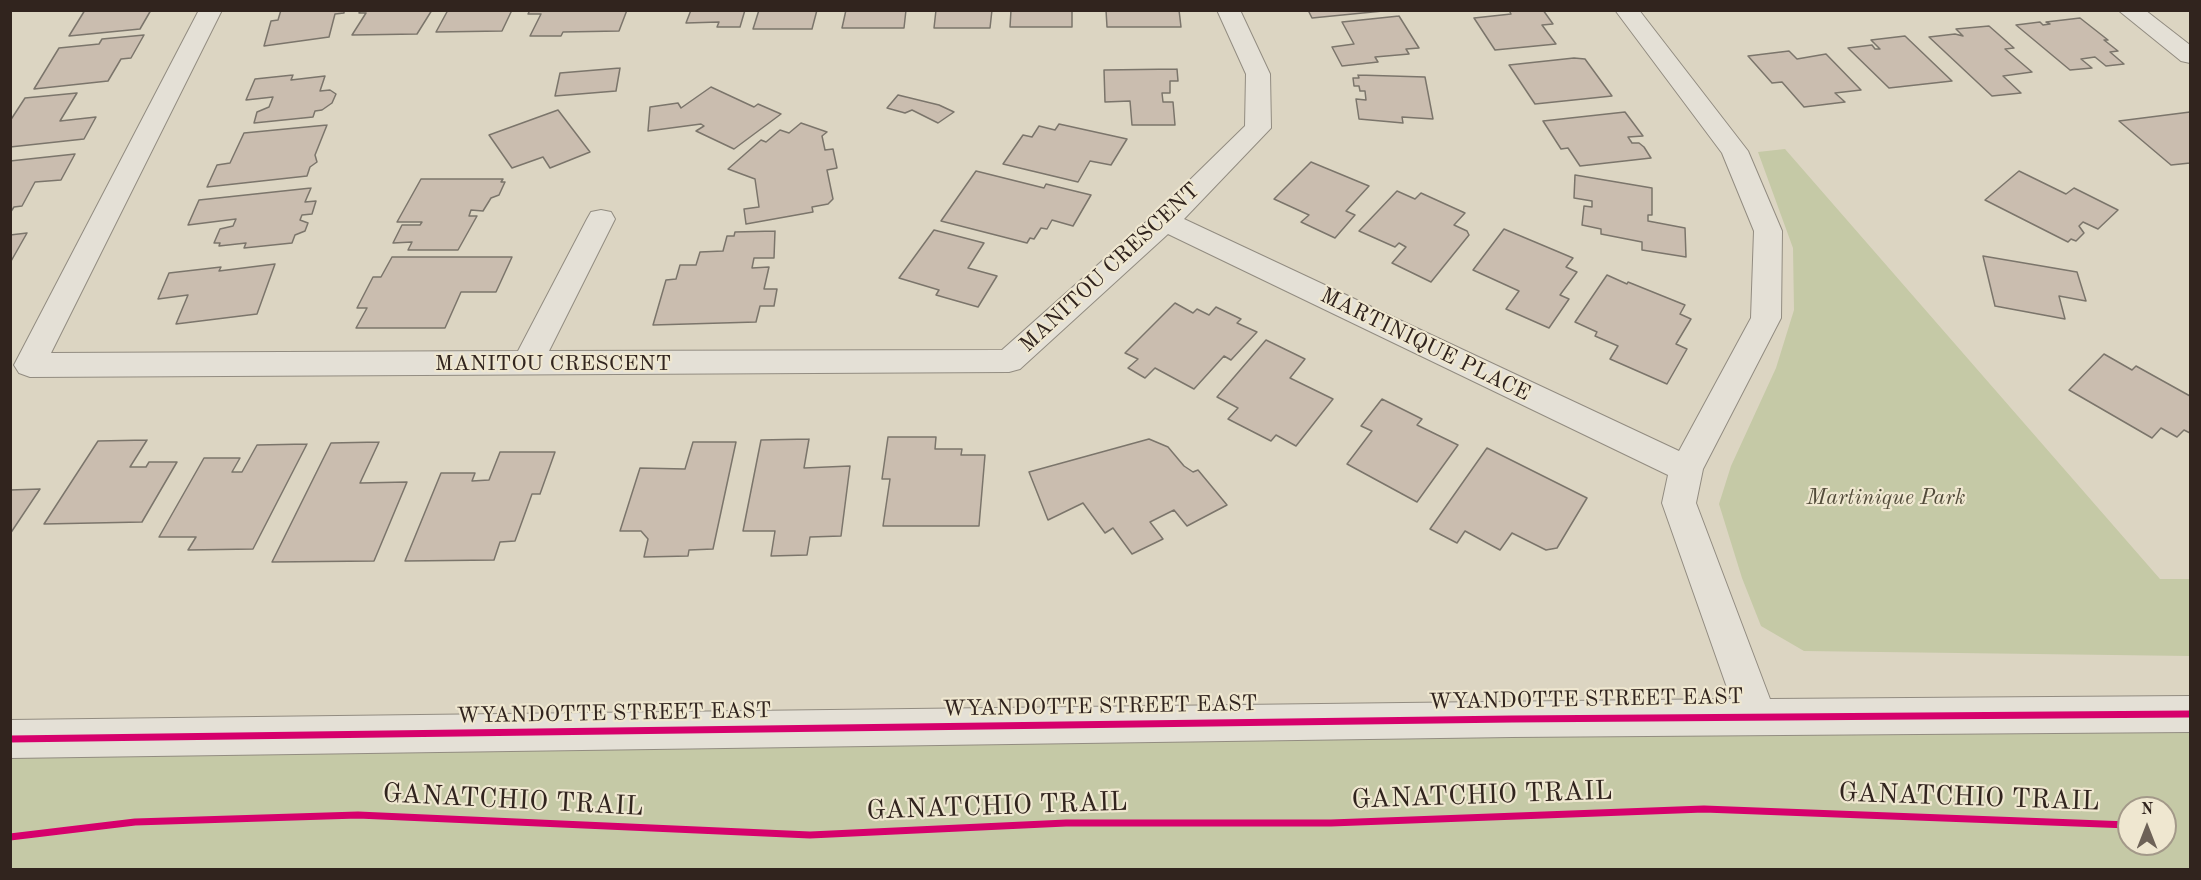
<!DOCTYPE html>
<html>
<head>
<meta charset="utf-8">
<style>
  body { margin:0 }
  #map { position:relative; width:2201px; height:880px; overflow:hidden; background:#dcd5c2; font-family:"Old Standard TT",serif }
  canvas { display:block }
  .frame { position:absolute; inset:0; border:12px solid #31241e; pointer-events:none }
  .north { position:absolute; left:2117px; top:796px; width:60px; height:60px; box-sizing:border-box; background:#efe7d0; border:2px solid #a39989; border-radius:50%; rotate:0deg; font-size:16px; font-weight:700; line-height:24px; text-align:center; color:#31241e }
  .north::after { content:''; display:block; margin:auto; width:21px; height:27px; background:#6d6257; clip-path:polygon(50% 0,100% 100%,50% 72%,0 100%) }
</style>
</head>
<body>
<div id="map">
<canvas width="2201" height="880"></canvas>
<div class="frame"></div>
<div class="north">N</div>
</div>
<script>
const ctx = document.querySelector('canvas').getContext('2d');
ctx.lineJoin = 'round';
function fillPath(path, color) {
  ctx.fillStyle = color;
  ctx.fill(path, 'evenodd');
}
function poly(rows) {
  const path = new Path2D();
  for (const r of rows) {
    path.moveTo(r[0], r[1]);
    for (let i = 2; i < r.length; i += 2) path.lineTo(r[i], r[i + 1]);
  }
  return path;
}
function trace(path, color, width, dash) {
  ctx.strokeStyle = color;
  ctx.lineWidth = width;
  ctx.lineCap = dash ? 'butt' : 'round';
  ctx.setLineDash(dash || []);
  ctx.stroke(path);
}
function drawText(font, color, halo, rows, align = 'center') {
  ctx.font = font + ' "Old Standard TT",serif';
  ctx.lineWidth = 4.5;
  ctx.setLineDash([]);
  ctx.textBaseline = 'middle';
  ctx.strokeStyle = halo;
  ctx.fillStyle = color;
  for (const [text, x, y, turn = 0] of rows) {
    ctx.save();
    ctx.translate(x, y);
    ctx.rotate((+turn || 0) * Math.PI / 180);
    ctx.textAlign = isNaN(turn) ? turn : align;
    if (halo) ctx.strokeText(text, 0, 0);
    ctx.fillText(text, 0, 0);
    ctx.restore();
  }
}
fillPath(poly([
  [1785,149,2160,579,2190,579,2190,656,1804,651,1761,626,1742,578,1719,504,1731,466,1776,368,1794,310,1793,248,1758,152],
  [2190,713,2190,869,11,869,10,739,1757,716],
  [2129,808,2165,808,2165,844,2129,844]
]), '#c5c9a6');
const building = poly([
  [85,10,151,10,140,29,69,36,85,10],
  [281,10,344,10,344,13,335,14,329,37,264,46,271,21,278,20,281,10],
  [361,10,432,10,417,34,352,35,366,13,359,13,361,10],
  [448,10,512,10,502,31,436,32,448,10],
  [530,10,627,10,619,31,563,32,561,36,530,36,541,14,528,14,530,10],
  [691,10,745,10,740,27,717,27,719,22,686,23,691,10],
  [759,10,817,10,812,29,753,29,759,10],
  [846,10,906,10,904,28,842,28,846,10],
  [936,10,992,10,990,28,934,28,936,10],
  [1011,10,1072,10,1072,27,1010,27,1011,10],
  [1106,10,1179,10,1181,27,1107,27,1106,10],
  [1308,10,1393,10,1312,18,1308,10],
  [1509,10,1543,10,1553,24,1542,25,1556,44,1495,50,1474,18,1511,14,1509,10],
  [1399,16,1419,48,1406,49,1409,54,1375,57,1378,62,1342,66,1332,47,1354,44,1342,22,1399,16],
  [2080,18,2108,40,2104,40,2118,51,2110,52,2124,64,2106,66,2095,57,2081,59,2092,68,2070,70,2016,25,2040,22,2043,25,2050,24,2046,22,2080,18],
  [1989,26,2014,48,2005,49,2032,72,2003,76,2021,93,1992,96,1929,37,1955,34,1963,36,1956,29,1989,26],
  [144,35,131,58,121,59,108,81,34,89,59,48,99,44,102,39,144,35],
  [1905,36,1952,81,1889,88,1848,48,1872,45,1875,49,1880,49,1871,40,1905,36],
  [1789,51,1797,59,1826,54,1861,90,1835,93,1845,102,1804,107,1782,82,1772,83,1748,56,1789,51],
  [1574,58,1585,59,1612,96,1535,104,1509,65,1574,58],
  [620,68,616,91,555,96,560,73,620,68],
  [1177,69,1178,81,1170,81,1170,93,1162,93,1163,102,1173,102,1175,125,1132,125,1130,101,1105,102,1104,70,1177,69],
  [293,75,291,80,325,76,320,91,330,90,336,94,332,103,322,110,315,111,313,117,254,123,257,112,269,107,273,97,246,100,255,79,293,75],
  [1358,75,1425,77,1433,119,1402,117,1403,123,1359,119,1356,99,1366,100,1365,91,1360,91,1359,86,1354,86,1353,78,1359,78,1358,75],
  [711,87,754,107,758,104,781,114,734,149,696,131,704,126,701,124,648,131,650,107,678,103,681,108,711,87],
  [77,93,60,121,96,117,84,139,10,147,10,121,25,98,77,93],
  [898,95,939,105,954,112,938,123,912,110,905,113,887,108,898,95],
  [558,110,590,152,550,168,543,157,512,168,489,135,558,110],
  [1625,112,1643,136,1628,137,1632,143,1639,143,1644,147,1651,158,1580,166,1568,148,1561,149,1543,121,1625,112],
  [2190,112,2190,163,2171,165,2119,121,2190,112],
  [801,123,827,132,822,136,825,150,833,149,837,168,827,170,833,199,828,204,812,207,813,212,746,224,744,209,759,207,755,179,728,169,761,140,766,142,780,130,789,133,801,123],
  [1059,124,1127,139,1111,165,1090,161,1078,182,1003,164,1023,135,1032,137,1039,126,1055,130,1059,124],
  [327,125,315,155,317,162,310,167,307,176,207,187,217,165,230,163,244,133,327,125],
  [75,154,61,180,35,182,22,206,14,207,10,213,10,161,75,154],
  [1311,162,1369,186,1346,211,1355,215,1335,238,1301,222,1309,215,1274,199,1311,162],
  [976,171,1044,188,1046,184,1091,195,1073,226,1052,220,1047,229,1041,228,1034,239,1030,238,1027,243,941,221,976,171],
  [2019,171,2066,194,2074,188,2118,210,2098,229,2083,222,2079,226,2084,233,2076,241,2071,239,2068,242,1985,200,2019,171],
  [1575,175,1652,188,1652,215,1648,215,1648,221,1685,228,1686,257,1642,250,1642,242,1601,234,1601,229,1582,225,1584,206,1592,207,1592,201,1574,198,1575,175],
  [421,179,503,179,501,182,505,182,499,195,491,198,483,211,471,210,469,216,477,216,458,250,408,250,412,242,393,243,402,225,420,225,422,222,397,222,421,179],
  [311,188,305,202,316,201,312,214,302,215,300,220,308,223,305,231,295,235,292,243,244,248,246,243,219,246,220,243,214,243,220,229,233,226,236,219,188,225,199,200,311,188],
  [1397,191,1415,199,1421,193,1465,213,1454,225,1467,231,1469,235,1431,282,1392,263,1406,247,1399,243,1395,247,1359,231,1397,191],
  [1504,229,1573,258,1566,267,1577,272,1560,295,1569,299,1549,328,1506,309,1519,291,1473,270,1504,229],
  [934,230,984,243,968,268,997,276,978,307,936,295,939,290,899,278,934,230],
  [775,231,774,258,754,258,752,268,769,267,764,289,777,289,774,306,760,306,756,322,653,325,666,280,676,279,680,265,696,265,700,252,723,251,727,236,734,236,735,232,775,231],
  [27,233,10,263,10,235,27,233],
  [1983,256,2077,272,2086,301,2059,296,2065,319,1995,306,1983,256],
  [392,257,512,257,496,292,461,292,445,328,356,328,367,308,357,308,373,277,381,277,392,257],
  [275,264,257,314,176,324,188,295,158,299,169,273,221,267,219,271,275,264],
  [1607,275,1627,284,1628,282,1685,305,1680,314,1691,319,1676,344,1687,349,1667,384,1610,359,1618,346,1595,336,1597,332,1575,322,1607,275],
  [1175,303,1193,313,1197,309,1209,315,1216,307,1241,319,1237,323,1257,332,1231,360,1224,356,1194,389,1155,368,1145,378,1128,368,1138,359,1125,353,1175,303],
  [1266,340,1305,359,1290,378,1333,399,1296,446,1276,435,1271,441,1228,419,1238,408,1217,397,1266,340],
  [2104,354,2132,370,2136,366,2190,396,2190,433,2184,430,2177,437,2161,428,2152,438,2069,390,2104,354],
  [1382,399,1422,419,1417,425,1458,445,1417,502,1347,464,1372,431,1361,426,1382,399],
  [888,437,936,437,935,449,962,449,961,455,985,455,979,526,883,526,890,479,882,479,888,437],
  [809,439,804,468,850,466,841,536,810,537,807,555,771,556,775,531,743,531,761,440,809,439],
  [1149,439,1168,447,1184,466,1193,472,1198,470,1227,505,1187,526,1174,510,1150,522,1163,539,1132,554,1113,528,1105,533,1083,503,1048,520,1029,472,1149,439],
  [147,440,130,467,146,467,149,462,177,462,142,522,44,524,98,441,147,440],
  [379,442,360,483,407,482,374,561,272,562,331,443,379,442],
  [693,442,736,442,713,549,689,550,688,556,644,557,648,539,641,531,620,531,640,468,685,469,693,442],
  [307,444,253,549,188,550,196,537,159,537,204,458,240,458,232,472,242,472,257,445,307,444],
  [1487,448,1587,498,1557,548,1546,550,1512,533,1500,550,1465,531,1457,543,1430,529,1487,448],
  [500,452,555,452,540,494,532,494,515,541,500,542,494,560,405,561,441,473,475,473,472,481,489,480,500,452],
  [40,489,10,534,10,490,40,489]
]);
fillPath(building, '#cabdaf');
trace(building, '#7b756b', 1.5);
const minor = poly([
  [199,10,222,10,51,353,518,351,587,219,591,212,601,210,611,212,615,219,549,351,1002,350,1155,214,1245,126,1246,74,1217,10,1240,10,1270,74,1271,128,1184,219,1679,451,1751,318,1754,231,1722,153,1615,10,1639,10,1748,151,1782,231,1781,318,1703,469,1696,503,1770,699,2190,696,2190,732,1512,737,10,758,10,720,1731,699,1662,503,1668,475,1168,234,1020,369,1009,372,30,377,19,373,14,365,199,10],
  [2118,10,2145,10,2190,45,2190,63,2181,61,2118,10]
]);
trace(minor, '#928c81', 2);
fillPath(minor, '#e4e0d6');
trace(poly([
  [10,739,1512,719,2190,714],
  [10,837,135,822,358,815,810,835,1066,823,1331,823,1704,809,2129,825]
]), '#d6006c', 7);
drawText('22px', '#31241e', '#efe7d0', [
  ["MANITOU CRESCENT",1110,268,-43],
  ["MARTINIQUE PLACE",1425,345,26],
  ["MANITOU CRESCENT",553,364],
  ["WYANDOTTE STREET EAST",1586,700,-1],
  ["WYANDOTTE STREET EAST",1100,707,-1],
  ["WYANDOTTE STREET EAST",614,714,-1]
]);
drawText('italic 22px', '#524b3a', '#efe7d0', [
  ["Martinique Park",1886,498]
]);
drawText('27px', '#31241e', '#efe7d0', [
  ["GANATCHIO TRAIL",1482,796,-2],
  ["GANATCHIO TRAIL",1969,798,2],
  ["GANATCHIO TRAIL",513,801,3],
  ["GANATCHIO TRAIL",997,807,-2]
]);
</script>
</body>
</html>
